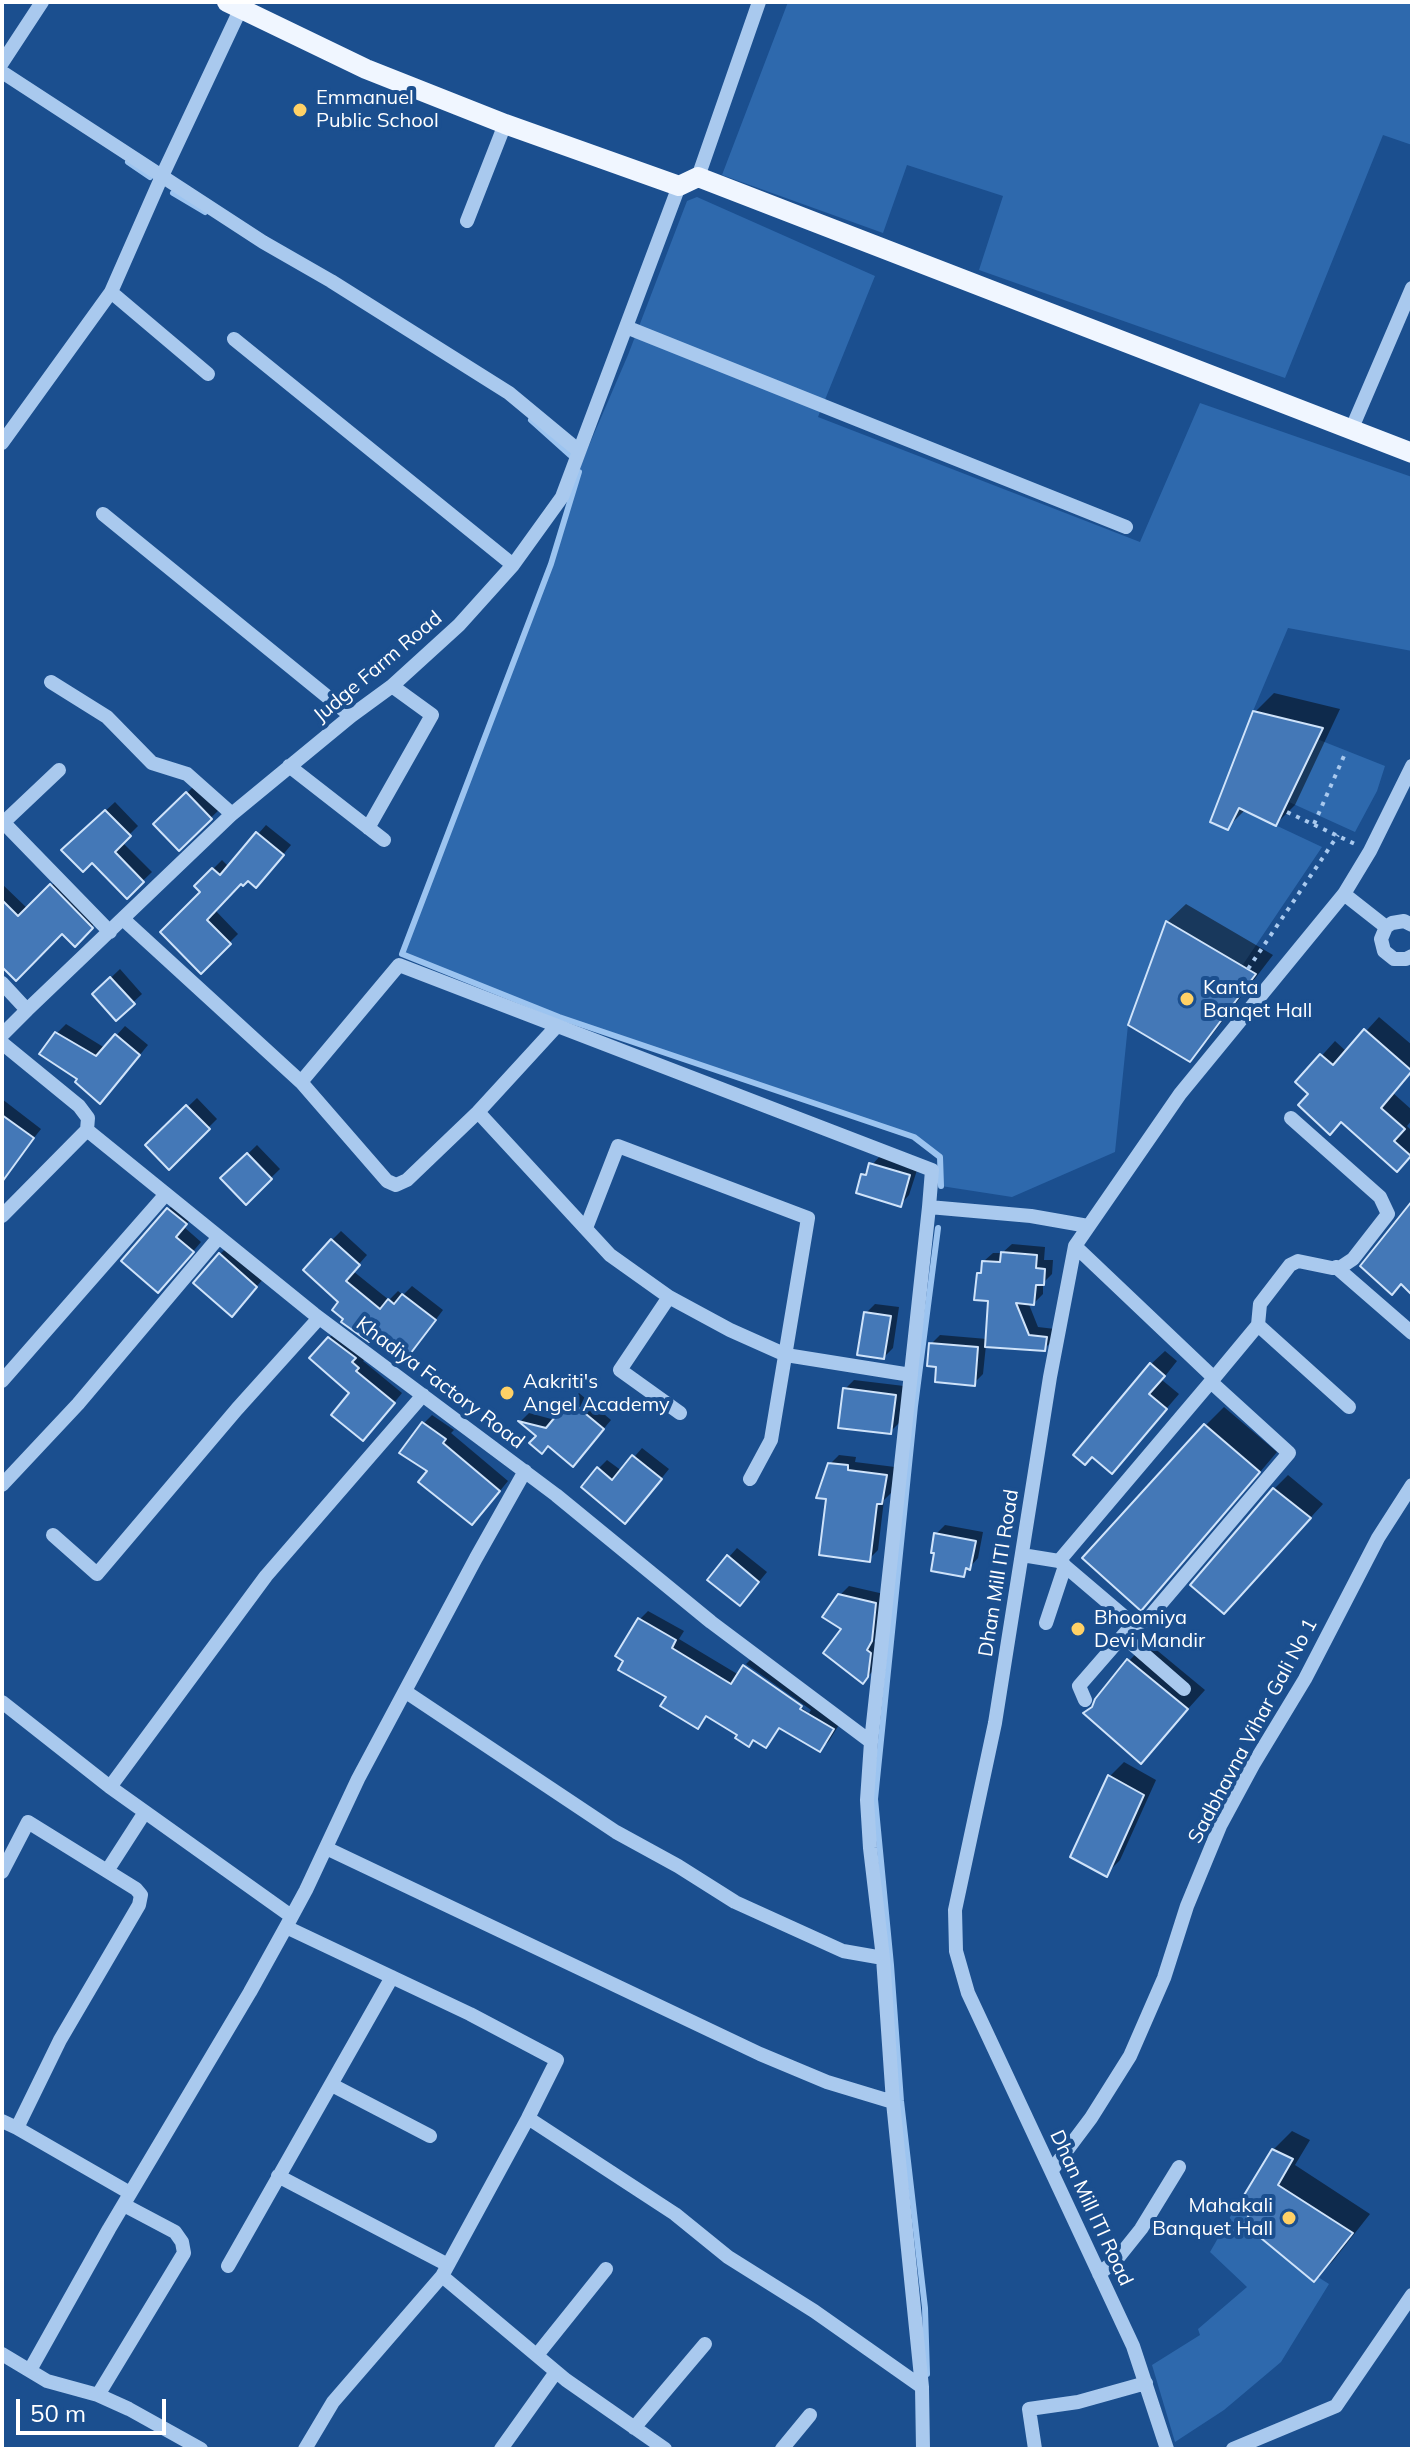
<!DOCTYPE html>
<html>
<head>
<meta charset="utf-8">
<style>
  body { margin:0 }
  #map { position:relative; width:1414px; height:2451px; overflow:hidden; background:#1b4f8f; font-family:Mulish,sans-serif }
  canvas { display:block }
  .frame { position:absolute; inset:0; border:4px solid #fff; pointer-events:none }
  .scale { position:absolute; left:16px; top:2399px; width:150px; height:36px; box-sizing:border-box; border:4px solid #fff; border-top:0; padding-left:10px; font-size:24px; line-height:28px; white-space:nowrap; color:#fff; -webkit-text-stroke:6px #1b4f8f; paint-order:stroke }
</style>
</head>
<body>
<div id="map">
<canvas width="1414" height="2451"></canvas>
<div class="frame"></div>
<div class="scale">50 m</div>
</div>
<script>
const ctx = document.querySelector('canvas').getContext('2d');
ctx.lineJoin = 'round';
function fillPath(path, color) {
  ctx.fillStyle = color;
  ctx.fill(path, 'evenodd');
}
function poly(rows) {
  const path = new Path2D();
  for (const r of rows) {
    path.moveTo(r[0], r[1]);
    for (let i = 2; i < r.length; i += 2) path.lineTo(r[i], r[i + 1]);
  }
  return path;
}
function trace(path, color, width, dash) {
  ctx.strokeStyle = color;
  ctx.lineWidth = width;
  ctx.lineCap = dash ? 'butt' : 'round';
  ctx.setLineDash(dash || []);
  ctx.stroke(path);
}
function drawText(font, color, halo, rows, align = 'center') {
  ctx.font = font + ' Mulish,sans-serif';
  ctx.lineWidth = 8;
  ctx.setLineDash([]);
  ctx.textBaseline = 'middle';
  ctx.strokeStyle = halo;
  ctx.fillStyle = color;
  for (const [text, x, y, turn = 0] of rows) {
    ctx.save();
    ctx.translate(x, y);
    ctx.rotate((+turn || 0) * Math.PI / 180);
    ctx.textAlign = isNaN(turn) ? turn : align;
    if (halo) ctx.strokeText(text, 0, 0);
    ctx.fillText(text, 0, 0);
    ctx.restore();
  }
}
fillPath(poly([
  [788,2,1412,2,1412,145,1383,135,1285,378,979,270,1003,196,907,165,883,233,722,175],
  [697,197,875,276,818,417,1140,542,1200,403,1412,477,1412,651,1288,628,1253,711,1228,830,1239,808,1322,847,1242,966,1165,922,1128,1025,1115,1152,1012,1197,941,1186,940,1157,914,1137,559,1017,402,954,551,564,581,464,628,355,687,201],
  [1317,739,1385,766,1377,791,1355,832,1289,802],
  [1237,2205,1250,2213,1245,2224,1314,2282,1318,2277,1329,2284,1281,2362,1224,2410,1175,2442,1152,2365,1200,2335,1198,2329,1247,2287,1210,2252]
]), '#2e69ad');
fillPath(poly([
  [1274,693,1340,709,1295,805,1276,824,1246,809,1227,828,1255,712],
  [196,784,220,809,179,848,156,824],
  [115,802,138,826,122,842,152,872,127,896,72,842],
  [266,825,291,845,265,876,241,882,214,909,238,934,201,971,203,892,213,869,222,860,229,867],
  [60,877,100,918,75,944,62,931,2,964,2,884,28,909],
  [1186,904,1273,955,1208,1040,1189,1059,1167,922],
  [120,969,142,994,116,1018,94,994],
  [1379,1017,1412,1045,1412,1071,1393,1093,1412,1110,1412,1120,1407,1126,1412,1131,1412,1153,1397,1169,1298,1082,1335,1041,1347,1052],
  [66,1024,105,1048,125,1026,148,1045,109,1092,80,1079,57,1033],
  [197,1098,217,1119,169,1167,148,1145],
  [2,1099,41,1129,6,1173,2,1170],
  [257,1145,280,1169,246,1202,223,1178],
  [880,1156,918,1167,909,1195,901,1204,863,1175],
  [177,1200,195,1214,184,1227,201,1242,167,1282,123,1261],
  [341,1231,367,1255,353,1271,389,1300,398,1291,403,1295,412,1286,443,1310,413,1350,341,1302,332,1240],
  [1012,1244,1045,1247,1044,1260,1053,1260,1052,1274,1043,1283,1043,1294,1034,1303,1028,1302,1038,1327,1055,1329,1053,1340,1044,1349,986,1345,983,1374,974,1383,939,1365,931,1344,940,1335,987,1339,990,1299,978,1274,983,1269,984,1261,993,1253,1002,1253],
  [229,1246,265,1277,240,1305,220,1254],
  [875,1304,899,1307,893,1348,884,1357,866,1313],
  [338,1329,366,1358,363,1361,402,1393,372,1430,352,1393,329,1338],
  [1165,1351,1177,1361,1162,1380,1179,1394,1112,1472,1151,1364],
  [854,1380,904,1386,899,1423,890,1432,845,1389],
  [579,1393,611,1420,582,1455,538,1436,521,1421,529,1413,555,1420],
  [1224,1407,1277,1452,1160,1590,1141,1608,1205,1426],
  [432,1415,454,1430,451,1433,508,1481,481,1514,430,1471,423,1424],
  [642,1448,669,1469,634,1512,598,1469,607,1460,622,1471],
  [839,1455,856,1457,855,1462,895,1467,891,1493,884,1500,878,1550,869,1559,830,1464],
  [1288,1475,1323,1504,1237,1598,1274,1489],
  [945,1525,983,1532,978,1558,963,1575,936,1534],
  [737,1548,767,1572,748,1595,729,1557],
  [849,1586,884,1594,880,1631,874,1641,879,1644,872,1672,863,1681,844,1629,840,1595],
  [648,1611,684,1631,679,1639,739,1675,743,1668,809,1713,811,1710,746,1664,753,1657,842,1720,829,1741,820,1750,781,1727,766,1746,755,1738,739,1734,708,1715,698,1726,668,1696,639,1620],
  [1147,1642,1205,1690,1141,1761,1086,1713,1129,1661],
  [1124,1762,1156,1780,1120,1860,1106,1874,1110,1776],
  [1292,2131,1310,2140,1295,2165,1370,2214,1333,2261,1314,2280,1247,2223,1273,2150]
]), '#0007');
trace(poly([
  [128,162,150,177],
  [173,193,205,212],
  [531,420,570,455],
  [579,472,551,564,402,954,559,1017,914,1137,940,1157,941,1186],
  [927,2374,925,2308,901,2101,891,1965,875,1799,915,1406,938,1228]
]), '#9cc4f0', 6);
const building = poly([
  [1253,711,1323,728,1276,826,1239,808,1228,830,1210,822,1253,711],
  [186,792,212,819,179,851,153,824,186,792],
  [105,810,131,836,115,852,144,882,127,899,92,863,83,872,61,850,105,810],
  [256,832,284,855,256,888,248,881,243,886,241,884,207,920,231,944,201,974,160,932,200,892,194,886,212,868,220,875,256,832],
  [50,884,93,928,75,947,62,934,16,981,2,967,2,900,18,916,50,884],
  [1166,921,1256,974,1190,1062,1128,1025,1166,921],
  [110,977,135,1004,116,1021,92,994,110,977],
  [1364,1029,1412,1071,1381,1108,1405,1129,1394,1141,1411,1156,1397,1172,1341,1122,1330,1135,1298,1105,1308,1094,1295,1082,1320,1054,1333,1065,1364,1029],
  [55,1032,96,1056,115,1034,140,1055,100,1104,75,1082,77,1079,39,1054,55,1032],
  [186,1105,210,1129,169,1170,145,1145,186,1105],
  [2,1115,34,1138,2,1182,2,1115],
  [247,1153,272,1179,246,1205,220,1178,247,1153],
  [869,1163,910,1175,901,1207,856,1193,861,1174,866,1175,869,1163],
  [1412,1201,1412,1295,1401,1284,1392,1295,1360,1266,1412,1201],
  [167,1208,187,1224,176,1237,194,1252,158,1293,121,1261,167,1208],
  [331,1239,360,1265,346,1281,380,1309,388,1299,394,1304,402,1294,436,1320,404,1362,373,1338,369,1342,341,1322,343,1319,332,1310,338,1302,303,1270,331,1239],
  [1001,1252,1037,1255,1036,1268,1045,1269,1044,1285,1036,1285,1034,1305,1016,1303,1029,1335,1047,1337,1045,1351,985,1347,988,1301,974,1300,977,1273,981,1273,982,1261,1000,1262,1001,1252],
  [219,1253,257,1287,232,1317,193,1283,219,1253],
  [864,1312,891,1316,884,1359,857,1355,864,1312],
  [328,1337,356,1358,352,1362,359,1368,356,1371,395,1403,363,1441,331,1415,349,1393,309,1358,328,1337],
  [929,1343,978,1347,975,1386,935,1382,936,1367,927,1366,929,1343],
  [1150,1363,1165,1376,1149,1394,1167,1409,1112,1474,1092,1457,1085,1465,1073,1455,1150,1363],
  [843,1388,896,1395,891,1434,838,1428,843,1388],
  [569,1400,604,1429,573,1467,548,1446,542,1454,529,1443,536,1436,518,1421,546,1428,569,1400],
  [422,1422,446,1439,443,1443,500,1491,472,1525,418,1482,427,1471,399,1453,422,1422],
  [1204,1424,1260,1472,1141,1611,1082,1558,1204,1424],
  [632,1455,662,1479,625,1524,581,1487,597,1467,612,1480,632,1455],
  [828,1463,848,1465,848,1470,887,1475,882,1504,877,1504,870,1562,819,1555,826,1499,816,1498,828,1463],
  [1273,1488,1311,1518,1224,1614,1190,1585,1273,1488],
  [934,1533,976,1541,970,1570,966,1568,964,1577,931,1571,934,1553,931,1553,934,1533],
  [727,1555,759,1582,740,1606,707,1580,727,1555],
  [838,1594,876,1603,872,1641,867,1650,871,1653,868,1677,863,1684,823,1653,841,1629,822,1617,838,1594],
  [638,1618,676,1640,672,1648,731,1684,743,1665,802,1706,800,1709,834,1729,820,1752,779,1728,766,1748,753,1740,749,1747,735,1738,737,1735,706,1716,698,1729,660,1706,666,1697,618,1670,623,1661,615,1656,638,1618],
  [1127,1659,1188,1709,1141,1764,1083,1713,1092,1707,1095,1699,1127,1659],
  [1108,1775,1144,1795,1107,1877,1070,1857,1108,1775],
  [1272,2149,1293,2159,1278,2185,1353,2233,1314,2282,1244,2224,1250,2213,1238,2205,1272,2149]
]);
fillPath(building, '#4478b7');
trace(building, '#cfe3fa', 2);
trace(poly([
  [1287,812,1357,845],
  [1314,824,1344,756],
  [1248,969,1338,835]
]), '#a9c9ee', 4, [4, 6]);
trace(poly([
  [2,63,42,2],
  [2,72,263,242,331,281,509,393,579,451],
  [698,177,759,2],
  [467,221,505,124],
  [111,292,208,374],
  [626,327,1126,527],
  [234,339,513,565],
  [1352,428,1412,288],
  [2,443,111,292,162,176,241,8],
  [103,514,351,716],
  [51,682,107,717,152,763,187,774,232,814],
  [289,766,384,840],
  [2,821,110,932],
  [4,822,59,770],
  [368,828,432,715,392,686],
  [1344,894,1386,927],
  [123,919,301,1082,387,1181,396,1185,407,1180,478,1112,556,1027],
  [1412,925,1404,921,1392,923,1386,927,1381,939,1384,951,1394,959,1406,959,1412,956],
  [2,983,27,1010,2,1035],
  [27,1010,232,814,351,716,392,686,459,625,513,565,562,497,679,186],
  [2,1043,79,1106,88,1118,87,1130,314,1314,556,1495,711,1622,871,1742],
  [301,1082,399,965,932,1170,929,1207],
  [478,1112,610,1255,669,1297,730,1330,786,1355,911,1375],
  [2,1216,87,1130],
  [586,1228,618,1146,808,1218,771,1440,750,1479],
  [1336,1267,1412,1333],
  [669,1297,620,1370,680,1413],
  [1258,1325,1349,1407],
  [1214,1378,1258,1325,1260,1304,1290,1265,1298,1261,1332,1268,1341,1267,1353,1259,1388,1214,1380,1197,1291,1118],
  [2,1381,166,1194],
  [2,1485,78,1404,219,1237],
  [53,1535,97,1574,237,1409,319,1318],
  [1022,1555,1059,1561,1133,1624,1079,1686,1085,1700],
  [1059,1561,1214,1378,1075,1246],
  [1046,1623,1065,1566],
  [1133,1624,1147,1620,1289,1453,1211,1382],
  [1123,1636,1184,1689],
  [406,1692,616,1832,678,1866,735,1902,843,1951,883,1958],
  [2,1702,110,1787,291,1916],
  [110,1787,266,1576,423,1395],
  [326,1848,760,2054,827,2082,893,2102],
  [107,1871,145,1812],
  [2,1872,28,1822,136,1889,141,1895,139,1905,60,2040,17,2128,130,2193],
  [286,1927,470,2014,557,2060,528,2118,442,2276,333,2402,305,2449],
  [332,2085,430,2136],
  [528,2118,675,2214,728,2257,814,2311,922,2387],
  [2,2121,17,2128],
  [1052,2170,1091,2118,1130,2056,1164,1978,1187,1906,1220,1826,1253,1765,1305,1679,1378,1538,1412,1485],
  [278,2176,448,2265],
  [228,2266,392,1977],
  [1099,2274,1117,2259,1141,2229,1179,2167],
  [442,2276,566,2380,665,2449],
  [2,2354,47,2381,98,2395,129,2409,201,2449],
  [537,2355,606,2269],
  [30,2370,109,2229,250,1992,286,1927,306,1890,358,1779,476,1558,525,1471],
  [98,2395,184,2253,182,2242,175,2232,124,2205],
  [634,2428,705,2344],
  [501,2449,556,2372],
  [782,2449,810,2415],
  [923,2449,922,2387,893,2102,883,1958,870,1848,867,1800,871,1742,929,1207,1031,1216,1088,1226],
  [1035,2449,1029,2409,1078,2402,1146,2383],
  [1167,2449,1133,2346,968,1993,956,1951,955,1910,995,1723,1050,1377,1075,1246,1180,1094,1344,894,1370,851,1412,766],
  [1233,2449,1336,2406,1412,2295]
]), '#a9c9ee', 14);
trace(poly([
  [227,2,366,69,505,124,679,186,698,177,1412,453]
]), '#f0f6ff', 20);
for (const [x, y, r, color] of [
  [300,110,8,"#ffd166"],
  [1187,999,8,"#ffd166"],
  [507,1393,8,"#ffd166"],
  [1078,1629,8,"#ffd166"],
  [1289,2218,8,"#ffd166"]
]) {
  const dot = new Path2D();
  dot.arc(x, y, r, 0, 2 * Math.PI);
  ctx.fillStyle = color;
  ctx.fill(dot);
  trace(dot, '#1b4f8f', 3);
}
drawText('20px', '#fff', '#1b4f8f', [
  ["Emmanuel",316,98],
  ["Public School",316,121],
  ["Kanta",1203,988],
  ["Banqet Hall",1203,1011],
  ["Aakriti's",523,1382],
  ["Angel Academy",523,1405],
  ["Bhoomiya",1094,1618],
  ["Devi Mandir",1094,1641],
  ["Mahakali",1273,2206,"right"],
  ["Banquet Hall",1273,2229,"right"]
], 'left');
drawText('20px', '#fff', '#1b4f8f', [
  ["Judge Farm Road",378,667,-40],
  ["Khadiya Factory Road",440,1383,37],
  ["Dhan Mill ITI Road",999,1573,-81],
  ["Sadbhavna Vihar Gali No 1",1253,1731,-62],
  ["Dhan Mill ITI Road",1091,2208,65]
]);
</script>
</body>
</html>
